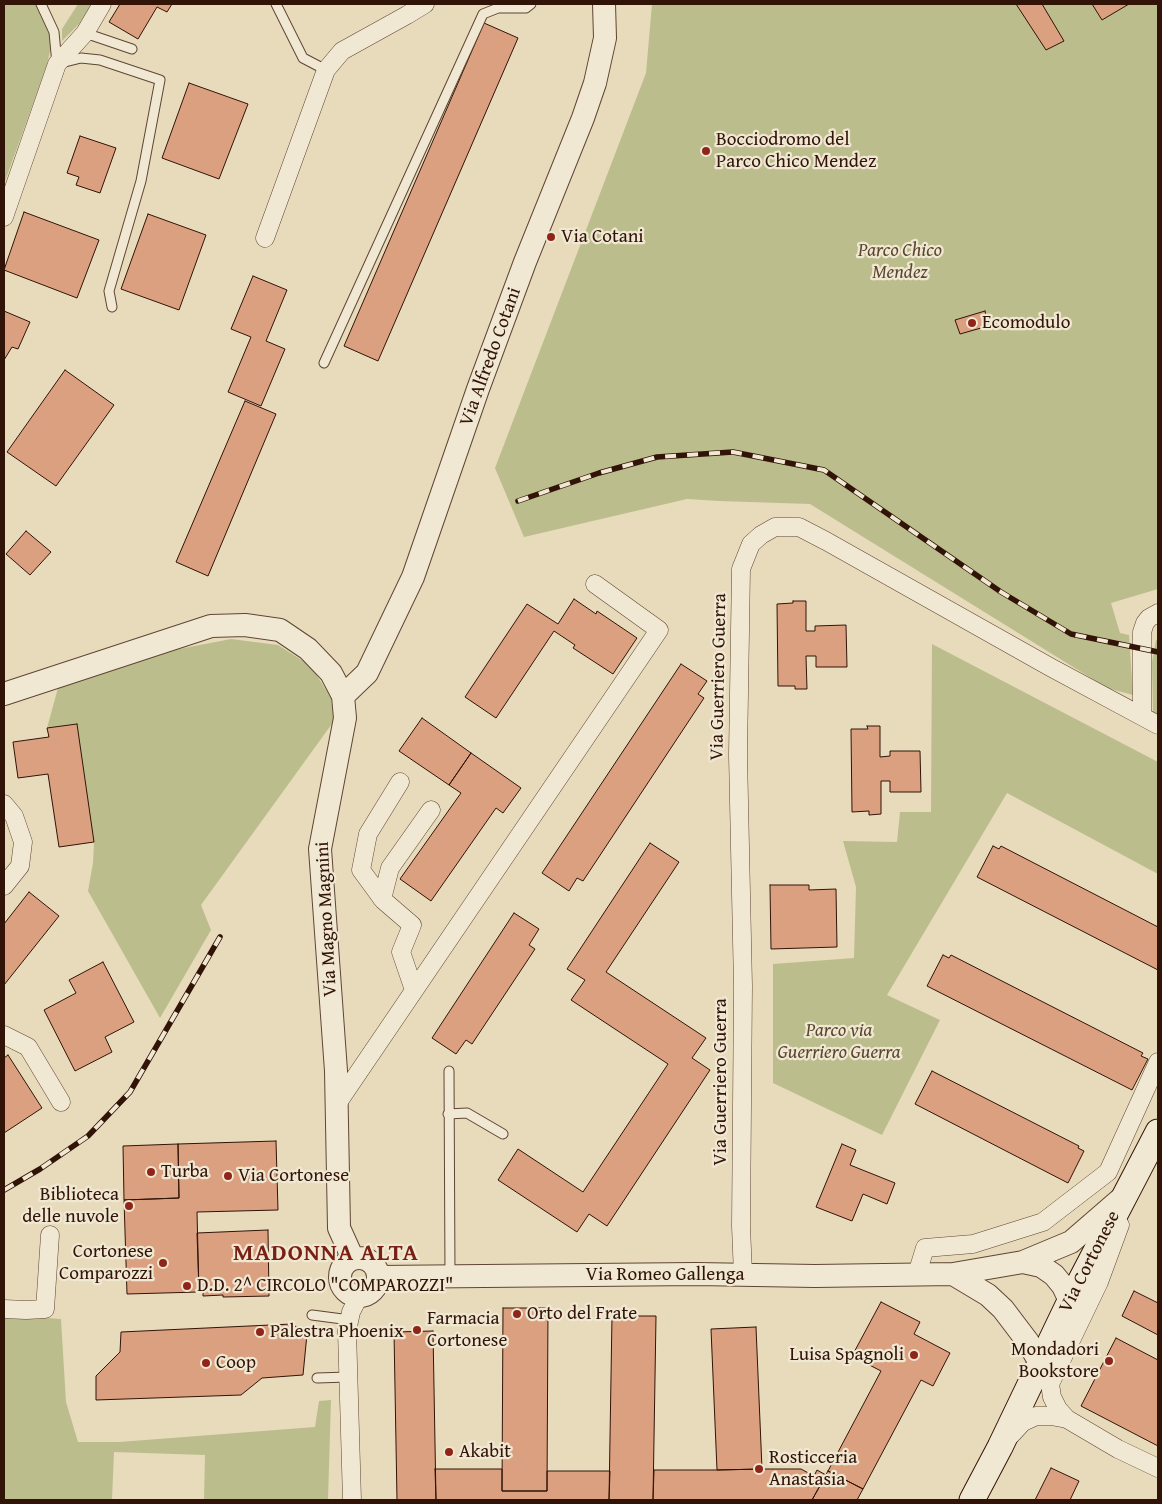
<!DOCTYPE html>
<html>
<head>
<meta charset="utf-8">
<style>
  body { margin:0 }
  #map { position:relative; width:1162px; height:1504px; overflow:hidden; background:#e8dbbb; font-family:"Gentium Book Plus",serif }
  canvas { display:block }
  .frame { position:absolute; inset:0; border:5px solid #311307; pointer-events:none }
</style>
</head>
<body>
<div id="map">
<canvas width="1162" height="1504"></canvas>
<div class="frame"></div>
</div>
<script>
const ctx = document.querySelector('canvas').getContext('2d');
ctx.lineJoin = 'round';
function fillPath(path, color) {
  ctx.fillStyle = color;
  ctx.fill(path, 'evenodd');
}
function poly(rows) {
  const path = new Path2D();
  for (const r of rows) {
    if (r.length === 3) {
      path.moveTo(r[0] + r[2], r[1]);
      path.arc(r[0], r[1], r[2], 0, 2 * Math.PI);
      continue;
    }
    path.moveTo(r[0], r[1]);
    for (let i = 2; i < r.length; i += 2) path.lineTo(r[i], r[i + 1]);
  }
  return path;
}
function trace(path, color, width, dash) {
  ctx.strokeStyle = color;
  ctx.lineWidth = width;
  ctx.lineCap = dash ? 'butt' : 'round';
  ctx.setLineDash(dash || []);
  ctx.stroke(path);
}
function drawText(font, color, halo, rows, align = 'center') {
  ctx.font = font + ' "Gentium Book Plus",serif';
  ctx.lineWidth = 4.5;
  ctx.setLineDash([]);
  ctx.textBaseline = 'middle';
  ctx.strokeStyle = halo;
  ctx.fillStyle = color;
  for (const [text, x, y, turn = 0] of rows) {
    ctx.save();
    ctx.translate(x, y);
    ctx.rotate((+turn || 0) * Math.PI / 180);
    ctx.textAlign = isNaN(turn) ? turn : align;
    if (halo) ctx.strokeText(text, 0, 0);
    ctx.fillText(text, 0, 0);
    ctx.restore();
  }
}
fillPath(poly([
  [4,4,41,4,54,32,47,65,4,184],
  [78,4,92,4,79,24,62,41,62,29],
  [652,4,1158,4,1158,589,1111,603,1120,633,1129,635,1133,695,1107,688,810,504,719,501,687,499,524,537,495,468,646,73],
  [231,639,278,645,311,666,331,698,334,721,201,905,211,930,160,1018,88,891,93,863,94,842,77,724,47,728,58,688,158,653],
  [1156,640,1158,640,1158,714,1153,712,1152,662],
  [932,644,1158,762,1158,874,1007,793,887,995,940,1020,882,1135,773,1083,773,964,854,958,856,887,843,841,897,842,900,812,931,812],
  [4,1315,61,1319,66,1402,78,1442,119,1442,315,1427,319,1401,331,1400,328,1500,204,1500,205,1455,114,1452,112,1500,4,1500]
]), '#bbbe8c');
const building = poly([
  [120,4,172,4,167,12,157,7,138,39,109,22,120,4],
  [1016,4,1042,4,1064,41,1046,50,1016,4],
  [1092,4,1129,4,1102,20,1092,4],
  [484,23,518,38,378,361,344,346,484,23],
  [189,83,248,104,219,179,162,158,189,83],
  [80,136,116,148,100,193,76,185,79,177,67,173,80,136],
  [24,212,99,240,77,298,4,270,24,212],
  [148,214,206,235,179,310,121,289,148,214],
  [253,276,287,290,266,341,285,349,261,406,228,392,251,337,231,329,253,276],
  [4,311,30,322,18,349,12,347,4,360,4,311],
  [985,311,988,326,960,334,955,320,985,311],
  [65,370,114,405,56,486,7,452,65,370],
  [245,401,276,414,208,576,176,562,245,401],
  [26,531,51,552,30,575,6,554,26,531],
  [574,599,596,614,597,611,637,638,613,674,573,648,575,645,554,631,496,718,465,697,527,604,558,624,574,599],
  [793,601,806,601,806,631,815,631,815,626,846,625,847,667,816,667,816,656,806,656,807,689,795,689,795,686,778,686,777,604,793,603,793,601],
  [681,664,707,681,698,694,704,698,583,881,577,878,569,891,542,873,681,664],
  [422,718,471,753,449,785,399,751,422,718],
  [77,724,94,842,59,847,48,774,18,778,13,742,49,737,47,728,77,724],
  [867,726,880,726,880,757,890,756,890,751,920,751,921,792,890,792,890,781,881,781,881,814,869,815,869,811,852,812,851,729,868,729,867,726],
  [471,753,521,788,503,813,496,808,431,901,400,879,461,793,449,785,471,753],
  [650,843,679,862,606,972,706,1038,692,1058,710,1070,607,1226,589,1214,577,1232,498,1180,518,1149,583,1192,668,1064,571,1000,585,980,567,969,650,843],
  [993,846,999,849,1001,846,1158,927,1158,970,977,877,993,846],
  [770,885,809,885,809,890,836,889,837,947,771,949,770,885],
  [29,892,59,916,4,985,4,924,29,892],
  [514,913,539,929,529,945,535,949,472,1044,466,1040,456,1054,432,1038,514,913],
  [943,955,949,958,951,955,1143,1053,1141,1056,1148,1059,1132,1090,927,986,943,955],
  [103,962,134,1022,105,1037,112,1052,75,1071,44,1010,76,993,69,980,103,962],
  [8,1055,42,1108,4,1133,4,1058,8,1055],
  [932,1071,1079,1146,1078,1148,1084,1151,1068,1183,915,1104,932,1071],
  [276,1141,278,1210,197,1212,199,1292,127,1294,124,1200,179,1198,178,1144,276,1141],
  [178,1144,179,1198,124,1200,123,1146,178,1144],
  [842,1144,856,1150,850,1165,895,1183,887,1204,863,1194,852,1221,816,1207,842,1144],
  [268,1230,269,1296,223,1297,223,1295,203,1296,203,1291,199,1292,197,1233,268,1230],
  [1134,1291,1158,1303,1158,1335,1122,1316,1134,1291],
  [881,1302,920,1322,914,1334,950,1353,933,1386,921,1380,863,1489,828,1471,881,1371,852,1356,881,1302],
  [503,1308,548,1308,547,1491,502,1491,503,1308],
  [612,1316,656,1316,653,1500,609,1500,612,1316],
  [292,1324,307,1334,303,1375,262,1378,241,1395,96,1400,96,1376,120,1352,121,1332,292,1324],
  [756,1327,762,1469,717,1470,711,1329,756,1327],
  [433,1331,436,1500,397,1500,394,1332,433,1331],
  [1116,1338,1158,1360,1158,1446,1081,1406,1116,1338],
  [1051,1468,1079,1481,1070,1500,1035,1500,1051,1468],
  [435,1469,502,1469,502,1491,547,1491,547,1471,610,1471,609,1500,436,1500,435,1469],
  [762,1469,801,1469,814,1476,817,1470,826,1475,812,1500,653,1500,654,1470,717,1470,762,1469],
  [828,1471,863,1489,857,1500,812,1500,828,1471]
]);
fillPath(building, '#dba080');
trace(building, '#311307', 1);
const service = poly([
  [41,4,54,32,57,64,81,58,100,60,160,80,141,181,109,291,112,307],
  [276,4,303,58,326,70],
  [85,33,132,49],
  [324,363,483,14,498,8,526,8,531,4],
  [449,1071,450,1276],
  [448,1114,467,1113,503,1134],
  [312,1315,350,1320],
  [317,1378,348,1377]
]);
const minor = poly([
  [4,217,57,64,85,33,102,4],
  [265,238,326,70,342,51,407,15,425,4],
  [1142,716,1142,632,1145,623,1149,618,1158,613],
  [400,782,368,834,361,870,383,900,412,925,401,952,414,990],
  [4,804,14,816,23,842,20,866,4,886],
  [382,899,390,868,431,810],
  [4,1035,28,1047,61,1102],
  [337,1104,659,630,595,584],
  [917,1274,925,1248,973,1244,1043,1222,1108,1172,1158,1062],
  [743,1275,741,1226,743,986,738,755,741,569,751,544,761,535,775,527,799,527,826,541,1050,667,1158,725],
  [4,1309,26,1310,45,1309,50,1235],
  [1045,1374,1050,1384,1052,1397,1058,1409,1067,1419,1118,1449,1158,1468],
  [1050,1384,1099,1282,1120,1225],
  [1011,1435,1023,1422,1036,1416,1051,1416,1067,1419],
  [352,1500,347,1331,351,1312,359,1296]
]);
const tertiary = poly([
  [4,694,211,626,245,625,280,630,308,649,331,673,343,696,345,718,320,849,336,1071,339,1228,353,1259],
  [343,696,367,673,413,577,478,389,525,262,583,118,595,83,605,38,604,4],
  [359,1277,19],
  [1023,1262,1041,1266,1054,1275,1063,1286,1070,1301],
  [953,1274,988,1295,1003,1309,1028,1342,1040,1363],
  [378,1277,696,1274,815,1276,953,1274,1023,1262,1071,1242,1123,1197]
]);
const secondary = poly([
  [972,1500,1000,1447,1070,1301,1158,1132]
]);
trace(service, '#5f4534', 11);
trace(minor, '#5f4534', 19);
trace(tertiary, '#5f4534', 24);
trace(secondary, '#311307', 27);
trace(service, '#f0e8d3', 9);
trace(minor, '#f0e8d3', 18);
trace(tertiary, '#f0e8d3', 22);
trace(secondary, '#f0e8d3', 25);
const rail = poly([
  [518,501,599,473,657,457,733,452,824,470,1001,592,1071,634,1158,652],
  [4,1190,40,1169,88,1136,130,1092,220,937]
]);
trace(rail, '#311307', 5.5);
trace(rail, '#f0e8d3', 4, [11]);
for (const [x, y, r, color] of [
  [706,151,5,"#8f2418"],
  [551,237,5,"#8f2418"],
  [972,323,5,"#8f2418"],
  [151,1172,5,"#8f2418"],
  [228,1176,5,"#8f2418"],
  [129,1206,5,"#8f2418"],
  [163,1263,5,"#8f2418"],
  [187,1286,5,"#8f2418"],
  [517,1314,5,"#8f2418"],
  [417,1330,5,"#8f2418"],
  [260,1332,5,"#8f2418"],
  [914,1355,5,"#8f2418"],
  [1109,1361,5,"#8f2418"],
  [206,1363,5,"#8f2418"],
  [449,1452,5,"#8f2418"],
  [759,1469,5,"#8f2418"]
]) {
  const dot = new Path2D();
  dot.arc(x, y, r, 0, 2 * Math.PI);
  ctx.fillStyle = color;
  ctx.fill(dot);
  trace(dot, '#f0e8d3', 2);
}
drawText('19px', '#311307', '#f0e8d3', [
  ["Bocciodromo del",716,140],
  ["Parco Chico Mendez",716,162],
  ["Via Cotani",561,237],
  ["Ecomodulo",982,323],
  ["Turba",161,1172],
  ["Via Cortonese",238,1176],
  ["Biblioteca",119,1195,"right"],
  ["delle nuvole",119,1217,"right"],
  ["Cortonese",153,1252,"right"],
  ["Comparozzi",153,1274,"right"],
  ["D.D. 2^ CIRCOLO \"COMPAROZZI\"",197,1286],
  ["Orto del Frate",527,1314],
  ["Farmacia",427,1319],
  ["Cortonese",427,1341],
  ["Palestra Phoenix",270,1332],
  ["Mondadori",1099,1350,"right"],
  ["Bookstore",1099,1372,"right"],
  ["Luisa Spagnoli",904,1355,"right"],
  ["Coop",216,1363],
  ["Akabit",459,1452],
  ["Rosticceria",769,1458],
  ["Anastasia",769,1480]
], 'left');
drawText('italic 19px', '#5a462f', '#f0e8d3', [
  ["Parco Chico",900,251],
  ["Mendez",900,273],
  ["Parco via",839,1031],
  ["Guerriero Guerra",839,1053]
]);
drawText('19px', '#311307', '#f0e8d3', [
  ["Via Alfredo Cotani",491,357,-70],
  ["Via Guerriero Guerra",719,677,-89],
  ["Via Magno Magnini",327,919,-93],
  ["Via Guerriero Guerra",721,1082,-90],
  ["Via Cortonese",1090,1262,-63],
  ["Via Romeo Gallenga",665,1275]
]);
ctx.letterSpacing = '1px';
drawText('bold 24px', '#7a1f14', '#f0e8d3', [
  ["MADONNA ALTA",326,1254]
]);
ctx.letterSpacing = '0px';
</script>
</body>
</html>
